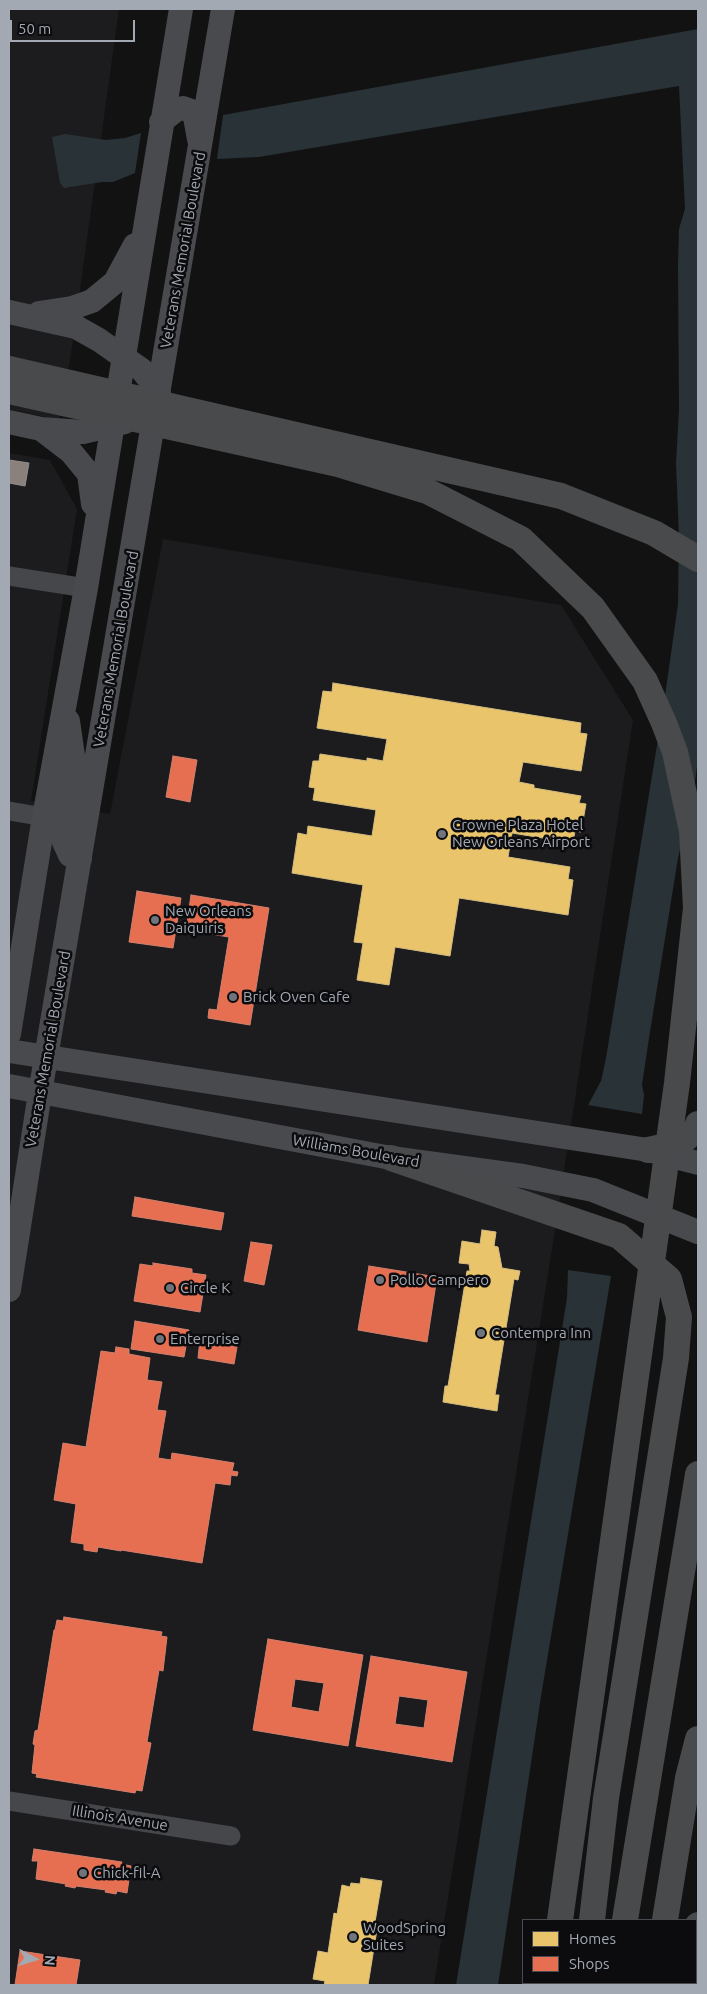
<!DOCTYPE html>
<html>
<head>
<meta charset="utf-8">
<style>
  body { margin:0 }
  #map { position:relative; width:707px; height:1994px; overflow:hidden; background:#121212; font-family:Ubuntu,sans-serif }
  canvas { display:block }
  .frame { position:absolute; inset:0; border:10px solid #a2a9b3; pointer-events:none }
  .legend { position:absolute; left:522px; top:1919px; width:175px; height:65px; box-sizing:border-box; background:#0c0c0e; border:1px solid #484b50; margin:0; padding:6px 9px; list-style:none; font-size:15px; color:#a2a9b3 }
  .legend li { display:flex; align-items:center; gap:10px; height:25px }
  .legend b { width:25px; border:1px solid #484b50 }
  .north { position:absolute; left:10px; top:1934px; width:50px; height:50px; -webkit-text-stroke:4px #0c0c0e; paint-order:stroke; rotate:95deg; font-size:14px; font-weight:700; line-height:20px; text-align:center; color:#a2a9b3 }
  .north::after { content:''; display:block; margin:auto; width:18px; height:22px; background:#a2a9b3; clip-path:polygon(50% 0,100% 100%,50% 72%,0 100%) }
  .scale { position:absolute; left:10px; top:20px; width:125px; height:22px; box-sizing:border-box; border:2px solid #a2a9b3; border-top:0; padding-left:6px; font-size:15px; line-height:18px; white-space:nowrap; color:#a2a9b3; -webkit-text-stroke:4px #0c0c0e; paint-order:stroke }
</style>
</head>
<body>
<div id="map">
<canvas width="707" height="1994"></canvas>
<div class="frame"></div>
<ul class="legend">
<li><b style="height:14px;background:#e9c46a"></b>Homes</li>
<li><b style="height:14px;background:#e76f51"></b>Shops</li>
</ul>
<div class="north">N</div>
<div class="scale">50 m</div>
</div>
<script>
const ctx = document.querySelector('canvas').getContext('2d');
ctx.lineJoin = 'round';
function fillPath(path, color) {
  ctx.fillStyle = color;
  ctx.fill(path, 'evenodd');
}
function poly(rows) {
  const path = new Path2D();
  for (const r of rows) {
    path.moveTo(r[0], r[1]);
    for (let i = 2; i < r.length; i += 2) path.lineTo(r[i], r[i + 1]);
  }
  return path;
}
function trace(path, color, width, dash) {
  ctx.strokeStyle = color;
  ctx.lineWidth = width;
  ctx.lineCap = dash ? 'butt' : 'round';
  ctx.setLineDash(dash || []);
  ctx.stroke(path);
}
function drawText(font, color, halo, rows, align = 'center') {
  ctx.font = font + ' Ubuntu,sans-serif';
  ctx.lineWidth = 5;
  ctx.setLineDash([]);
  ctx.textBaseline = 'middle';
  ctx.strokeStyle = halo;
  ctx.fillStyle = color;
  for (const [text, x, y, turn = 0] of rows) {
    ctx.save();
    ctx.translate(x, y);
    ctx.rotate((+turn || 0) * Math.PI / 180);
    ctx.textAlign = isNaN(turn) ? turn : align;
    if (halo) ctx.strokeText(text, 0, 0);
    ctx.fillText(text, 0, 0);
    ctx.restore();
  }
}
fillPath(poly([
  [9,9,119,9,71,354,59,420,9,409],
  [9,453,50,460,77,509,31,801,110,814,163,539,561,605,633,720,553,1243,434,1985,9,1985]
]), '#1c1c1e');
fillPath(poly([
  [698,29,698,759,693,795,678,858,649,1038,642,1085,644,1095,642,1114,588,1105,601,1081,606,1058,665,696,678,604,679,536,676,463,679,410,678,264,679,229,685,209,679,86,259,157,217,159,223,115],
  [141,133,135,173,113,182,102,182,64,188,60,183,52,137,65,134,106,140,125,138],
  [568,1270,611,1276,541,1696,498,1985,456,1985,567,1298]
]), '#293237');
const homes = poly([
  [333,683,581,723,580,733,587,734,581,771,523,762,519,782,534,785,534,788,581,796,579,803,586,804,581,832,575,831,573,843,512,833,508,857,570,867,568,879,573,880,568,915,459,898,450,956,395,947,389,985,357,980,363,943,354,942,363,885,292,873,298,833,307,835,308,826,372,836,376,810,313,800,315,788,309,787,313,761,319,761,320,754,367,761,367,758,383,761,387,739,317,728,323,691,332,692,333,683],
  [482,1230,496,1232,494,1246,498,1247,502,1268,520,1271,518,1280,514,1279,495,1395,499,1395,497,1411,443,1402,445,1386,448,1386,467,1271,470,1271,469,1264,459,1263,462,1241,480,1244,482,1230],
  [361,1878,382,1881,375,1922,378,1923,368,1985,324,1985,325,1981,313,1979,318,1951,328,1953,334,1913,337,1914,342,1885,350,1887,351,1883,360,1884,361,1878]
]);
fillPath(homes, '#e9c46a');
trace(homes, '#d4bc80', 1);
const shops = poly([
  [173,756,197,760,190,802,166,797,173,756],
  [137,891,181,898,173,948,129,942,137,891],
  [191,895,269,908,250,1025,208,1018,209,1009,217,1010,229,937,186,930,191,895],
  [135,1197,224,1213,221,1230,132,1216,135,1197],
  [251,1242,272,1245,264,1285,244,1281,251,1242],
  [153,1263,192,1269,192,1273,206,1275,200,1312,134,1301,140,1264,153,1266,153,1263],
  [369,1266,437,1277,427,1342,358,1330,369,1266],
  [135,1321,189,1330,184,1357,131,1349,135,1321],
  [200,1340,237,1347,234,1364,198,1358,200,1340],
  [116,1347,129,1349,129,1354,150,1358,147,1380,162,1382,157,1410,166,1411,158,1458,171,1460,172,1453,234,1463,232,1471,238,1472,237,1476,231,1475,230,1485,215,1483,202,1563,121,1550,121,1551,98,1547,97,1552,84,1550,84,1544,71,1542,76,1504,54,1500,63,1443,86,1447,101,1351,115,1353,116,1347],
  [64,1617,162,1632,161,1636,167,1637,163,1671,159,1670,147,1742,151,1743,142,1791,136,1790,135,1793,36,1777,37,1774,32,1773,35,1745,33,1744,35,1731,38,1730,54,1630,55,1630,57,1620,63,1621,64,1617],
  [268,1639,363,1655,348,1746,253,1730,268,1639],
  [295,1679,324,1683,319,1712,291,1707,295,1679],
  [371,1656,467,1672,452,1762,356,1746,371,1656],
  [399,1696,428,1700,424,1728,395,1724,399,1696],
  [34,1849,122,1862,121,1864,131,1866,127,1893,117,1891,116,1894,105,1892,106,1890,76,1886,75,1888,65,1886,66,1884,36,1879,38,1861,32,1861,34,1849],
  [20,1951,80,1960,76,1985,15,1985,20,1951]
]);
fillPath(shops, '#e76f51');
trace(shops, '#d2806e', 1);
const industry = poly([
  [9,460,29,463,25,486,9,483,9,460]
]);
fillPath(industry, '#8a817c');
trace(industry, '#918d8c', 1);
trace(poly([
  [9,576,86,588],
  [9,811,44,817],
  [9,1801,231,1836]
]), '#46474b', 19);
trace(poly([
  [161,122,176,110,183,108,191,111,195,117,199,139],
  [9,312,76,327,99,340,142,370,159,392],
  [39,313,72,308,92,301,115,282,135,245],
  [9,422,41,429,83,432,125,422],
  [41,429,71,452,89,474,93,504],
  [68,721,75,770,64,842,70,855,80,859],
  [9,1034,44,817,86,588,181,9],
  [9,1051,648,1150,698,1163],
  [9,1086,391,1158,523,1176,593,1190,698,1232],
  [9,1290,40,1093,223,9]
]), '#484a4d', 24);
trace(poly([
  [9,369,561,496,654,533,698,559],
  [9,391,338,464,427,491,521,539,593,608,645,681,664,723,675,752,692,831,696,908,677,1083,560,1920],
  [648,1150,681,1143,697,1128,698,1124],
  [391,1158,619,1236,669,1279,679,1317,676,1358,606,1798,592,1920],
  [625,1920,698,1474],
  [665,1920,688,1778,698,1739],
  [696,1941,698,1925],
  [551,1985,552,1983],
  [584,1985,584,1983],
  [615,1985,615,1983],
  [654,1985,655,1983],
  [689,1985,689,1983]
]), '#494a4c', 26);
for (const [x, y, r, color] of [
  [442,834,5,"#70747b"],
  [155,920,5,"#70747b"],
  [233,997,5,"#70747b"],
  [380,1280,5,"#70747b"],
  [170,1288,5,"#70747b"],
  [481,1333,5,"#70747b"],
  [160,1339,5,"#70747b"],
  [83,1873,5,"#70747b"],
  [353,1937,5,"#70747b"]
]) {
  const dot = new Path2D();
  dot.arc(x, y, r, 0, 2 * Math.PI);
  ctx.fillStyle = color;
  ctx.fill(dot);
  trace(dot, '#0c0c0e', 2);
}
drawText('15px', '#a2a9b3', '#0c0c0e', [
  ["Veterans Memorial Boulevard",183,250,-80],
  ["Veterans Memorial Boulevard",116,649,-80],
  ["Veterans Memorial Boulevard",48,1049,-80],
  ["Williams Boulevard",356,1151,10],
  ["Illinois Avenue",120,1818,9]
]);
drawText('15px', '#a2a9b3', '#0c0c0e', [
  ["Crowne Plaza Hotel",452,825],
  ["New Orleans Airport",452,842],
  ["New Orleans",165,911],
  ["Daiquiris",165,928],
  ["Brick Oven Cafe",243,997],
  ["Pollo Campero",390,1280],
  ["Circle K",180,1288],
  ["Contempra Inn",491,1333],
  ["Enterprise",170,1339],
  ["Chick-fil-A",93,1873],
  ["WoodSpring",363,1928],
  ["Suites",363,1945]
], 'left');
</script>
</body>
</html>
